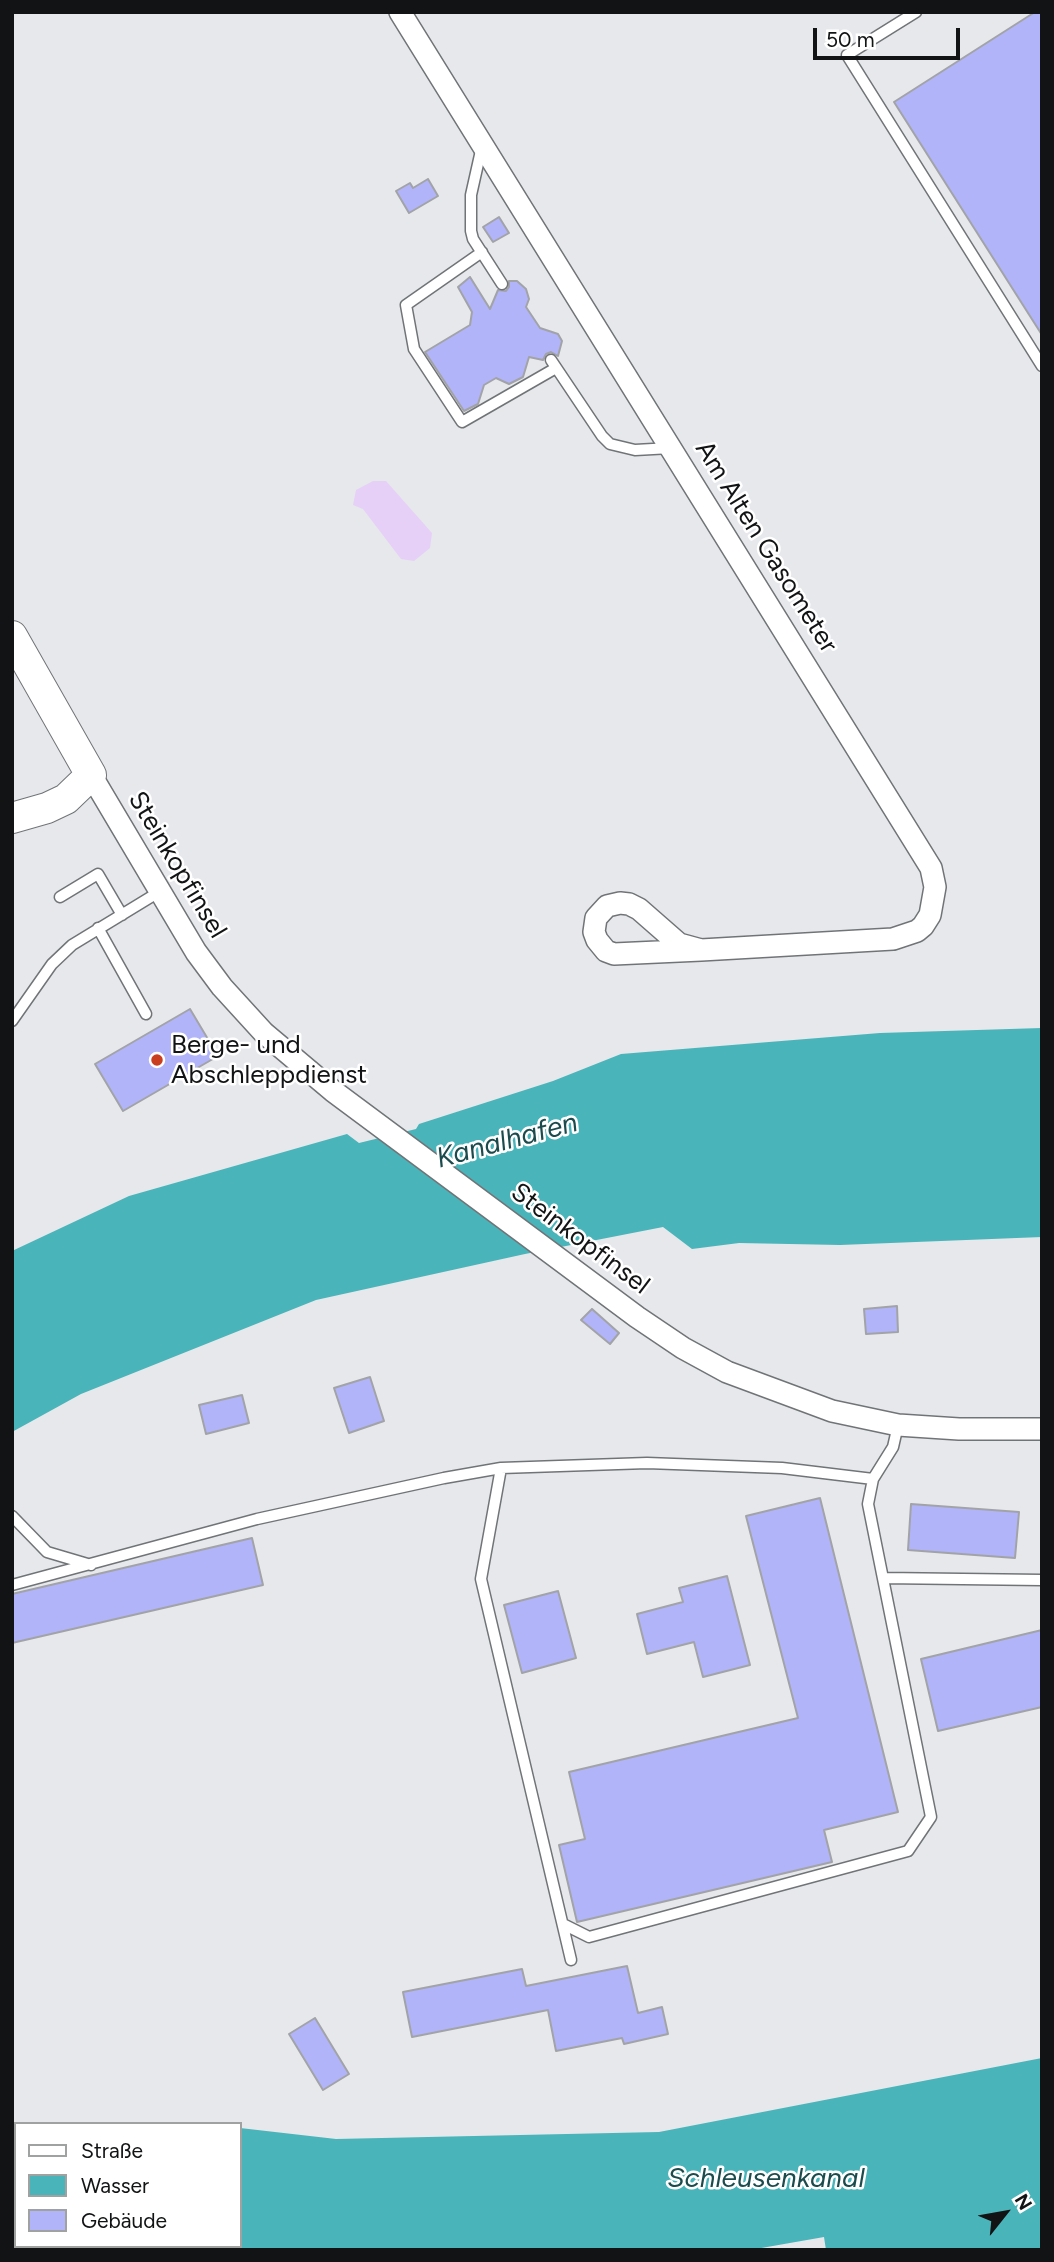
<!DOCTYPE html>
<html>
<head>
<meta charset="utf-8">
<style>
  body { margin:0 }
  #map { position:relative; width:1054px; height:2262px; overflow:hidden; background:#e6e8ec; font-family:Figtree,sans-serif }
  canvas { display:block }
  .frame { position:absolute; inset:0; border:14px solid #121314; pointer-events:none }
  .legend { position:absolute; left:14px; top:2122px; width:228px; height:126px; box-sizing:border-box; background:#fff; border:2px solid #a0a1a1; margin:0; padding:9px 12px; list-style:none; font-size:21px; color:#121314 }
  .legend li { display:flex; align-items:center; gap:14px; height:35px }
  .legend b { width:35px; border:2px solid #a0a1a1 }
  .north { position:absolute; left:970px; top:2178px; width:70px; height:70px; -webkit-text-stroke:5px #fff; paint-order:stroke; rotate:59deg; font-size:19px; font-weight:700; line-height:28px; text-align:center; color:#121314 }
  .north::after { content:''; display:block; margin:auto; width:24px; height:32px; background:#121314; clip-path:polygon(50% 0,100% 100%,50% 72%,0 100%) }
  .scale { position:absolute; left:813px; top:28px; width:147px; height:32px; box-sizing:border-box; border:4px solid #121314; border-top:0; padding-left:9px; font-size:21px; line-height:24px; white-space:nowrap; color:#121314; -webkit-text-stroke:5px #fff; paint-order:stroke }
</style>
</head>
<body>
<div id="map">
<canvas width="1054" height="2262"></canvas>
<div class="frame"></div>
<ul class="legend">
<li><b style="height:9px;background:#fff"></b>Straße</li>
<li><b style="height:19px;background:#49b4b9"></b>Wasser</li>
<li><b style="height:19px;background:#b2b4f9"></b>Gebäude</li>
</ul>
<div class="north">N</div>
<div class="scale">50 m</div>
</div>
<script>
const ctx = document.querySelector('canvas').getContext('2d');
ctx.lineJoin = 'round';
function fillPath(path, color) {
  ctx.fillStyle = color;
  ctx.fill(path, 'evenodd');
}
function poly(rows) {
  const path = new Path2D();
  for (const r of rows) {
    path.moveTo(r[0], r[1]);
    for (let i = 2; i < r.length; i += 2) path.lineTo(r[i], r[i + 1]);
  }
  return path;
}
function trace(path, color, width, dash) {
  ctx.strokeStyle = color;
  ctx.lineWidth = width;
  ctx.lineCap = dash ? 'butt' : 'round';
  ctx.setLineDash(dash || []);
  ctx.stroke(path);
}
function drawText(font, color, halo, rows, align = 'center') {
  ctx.font = font + ' Figtree,sans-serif';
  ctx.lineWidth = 5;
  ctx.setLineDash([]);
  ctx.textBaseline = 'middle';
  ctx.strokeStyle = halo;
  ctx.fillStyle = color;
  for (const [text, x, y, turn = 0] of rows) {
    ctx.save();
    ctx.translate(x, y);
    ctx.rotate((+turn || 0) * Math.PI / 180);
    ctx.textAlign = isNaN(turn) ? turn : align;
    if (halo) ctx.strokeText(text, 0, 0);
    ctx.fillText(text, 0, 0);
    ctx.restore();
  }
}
fillPath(poly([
  [373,481,386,481,432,533,430,548,414,561,401,559,363,509,353,505,356,490]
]), '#e6d0f7');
fillPath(poly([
  [1042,1028,1042,1237,840,1245,739,1243,692,1249,663,1227,525,1254,316,1300,81,1394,12,1432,12,1251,129,1196,347,1134,359,1143,416,1129,419,1124,553,1081,621,1054,880,1033],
  [1042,2058,1042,2250,826,2250,824,2237,750,2250,12,2250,12,2135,16,2135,16,2246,240,2246,240,2128,336,2139,659,2132]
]), '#49b4b9');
const building = poly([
  [1035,12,1042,12,1042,335,894,102,1035,12],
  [428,179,438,196,409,213,396,191,410,183,413,188,428,179],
  [499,217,509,233,493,242,483,227,499,217],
  [470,277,490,309,498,290,506,291,509,287,509,281,517,281,526,289,529,299,526,307,540,328,558,334,562,341,558,356,551,352,546,354,543,360,529,357,523,377,509,384,496,378,484,385,478,404,464,411,425,352,470,325,472,312,458,287,470,277],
  [190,1009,218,1056,123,1111,95,1064,190,1009],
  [897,1306,898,1332,866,1334,864,1309,897,1306],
  [592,1309,619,1333,610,1344,581,1320,592,1309],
  [370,1377,384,1421,349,1433,334,1388,370,1377],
  [242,1395,249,1423,206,1434,199,1405,242,1395],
  [820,1498,898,1812,824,1830,832,1862,577,1922,559,1845,585,1839,569,1772,798,1718,746,1516,820,1498],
  [911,1504,1019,1512,1015,1558,908,1550,911,1504],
  [252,1538,263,1585,12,1643,12,1594,252,1538],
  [727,1576,750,1665,703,1677,694,1642,647,1654,637,1614,683,1602,679,1588,727,1576],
  [558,1591,576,1658,522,1673,504,1605,558,1591],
  [1042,1630,1042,1707,938,1731,921,1659,1042,1630],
  [627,1966,638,2013,662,2007,668,2034,624,2044,622,2038,556,2051,548,2010,412,2037,403,1992,522,1969,526,1986,627,1966],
  [315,2018,349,2074,323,2090,289,2034,315,2018]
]);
fillPath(building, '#b2b4f9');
trace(building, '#a2a3a7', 2);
const service = poly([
  [916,12,847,55,1042,366],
  [482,146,471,195,471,231,473,239,502,284],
  [482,252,406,305,414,349,462,422,556,368],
  [551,360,602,436,610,444,635,450,671,448],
  [60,897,98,874,122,915],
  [98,928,146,1014],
  [12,1021,52,964,72,945,159,892],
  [501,1468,481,1579,571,1960],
  [12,1516,47,1552,91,1565],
  [883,1578,1042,1580],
  [12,1585,257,1519,444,1478,501,1468,647,1463,782,1468,873,1479],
  [563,1924,589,1937,908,1851,931,1817,868,1504,873,1479,893,1447,898,1425]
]);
const minor = poly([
  [400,12,931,868,935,887,930,915,923,926,917,931,893,939,701,950,614,954,606,951,597,940,594,932,596,918,607,906,620,903,629,904,639,909,679,944,701,950],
  [91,775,196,952,222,987,264,1033,333,1091,637,1317,683,1348,727,1372,832,1411,898,1425,959,1429,1042,1429]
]);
const secondary = poly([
  [12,636,91,775,66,799,47,808,12,818]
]);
trace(service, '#717477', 13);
trace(minor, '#717477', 24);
trace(secondary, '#717477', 32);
trace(service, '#fff', 10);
trace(minor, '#fff', 21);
trace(secondary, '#fff', 30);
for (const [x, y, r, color] of [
  [157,1060,7,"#c83e1f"]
]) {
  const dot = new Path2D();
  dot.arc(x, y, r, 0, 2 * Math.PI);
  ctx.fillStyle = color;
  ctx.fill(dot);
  trace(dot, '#fff', 2.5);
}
drawText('26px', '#121314', '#fff', [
  ["Am Alten Gasometer",766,547,58],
  ["Steinkopfinsel",177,865,59],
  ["Steinkopfinsel",580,1239,37]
]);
drawText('26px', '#121314', '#fff', [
  ["Berge- und",171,1045],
  ["Abschleppdienst",171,1075]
], 'left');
drawText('italic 28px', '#1c4b4d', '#fff', [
  ["Kanalhafen",507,1141,-15],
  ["Schleusenkanal",766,2179]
]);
</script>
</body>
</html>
